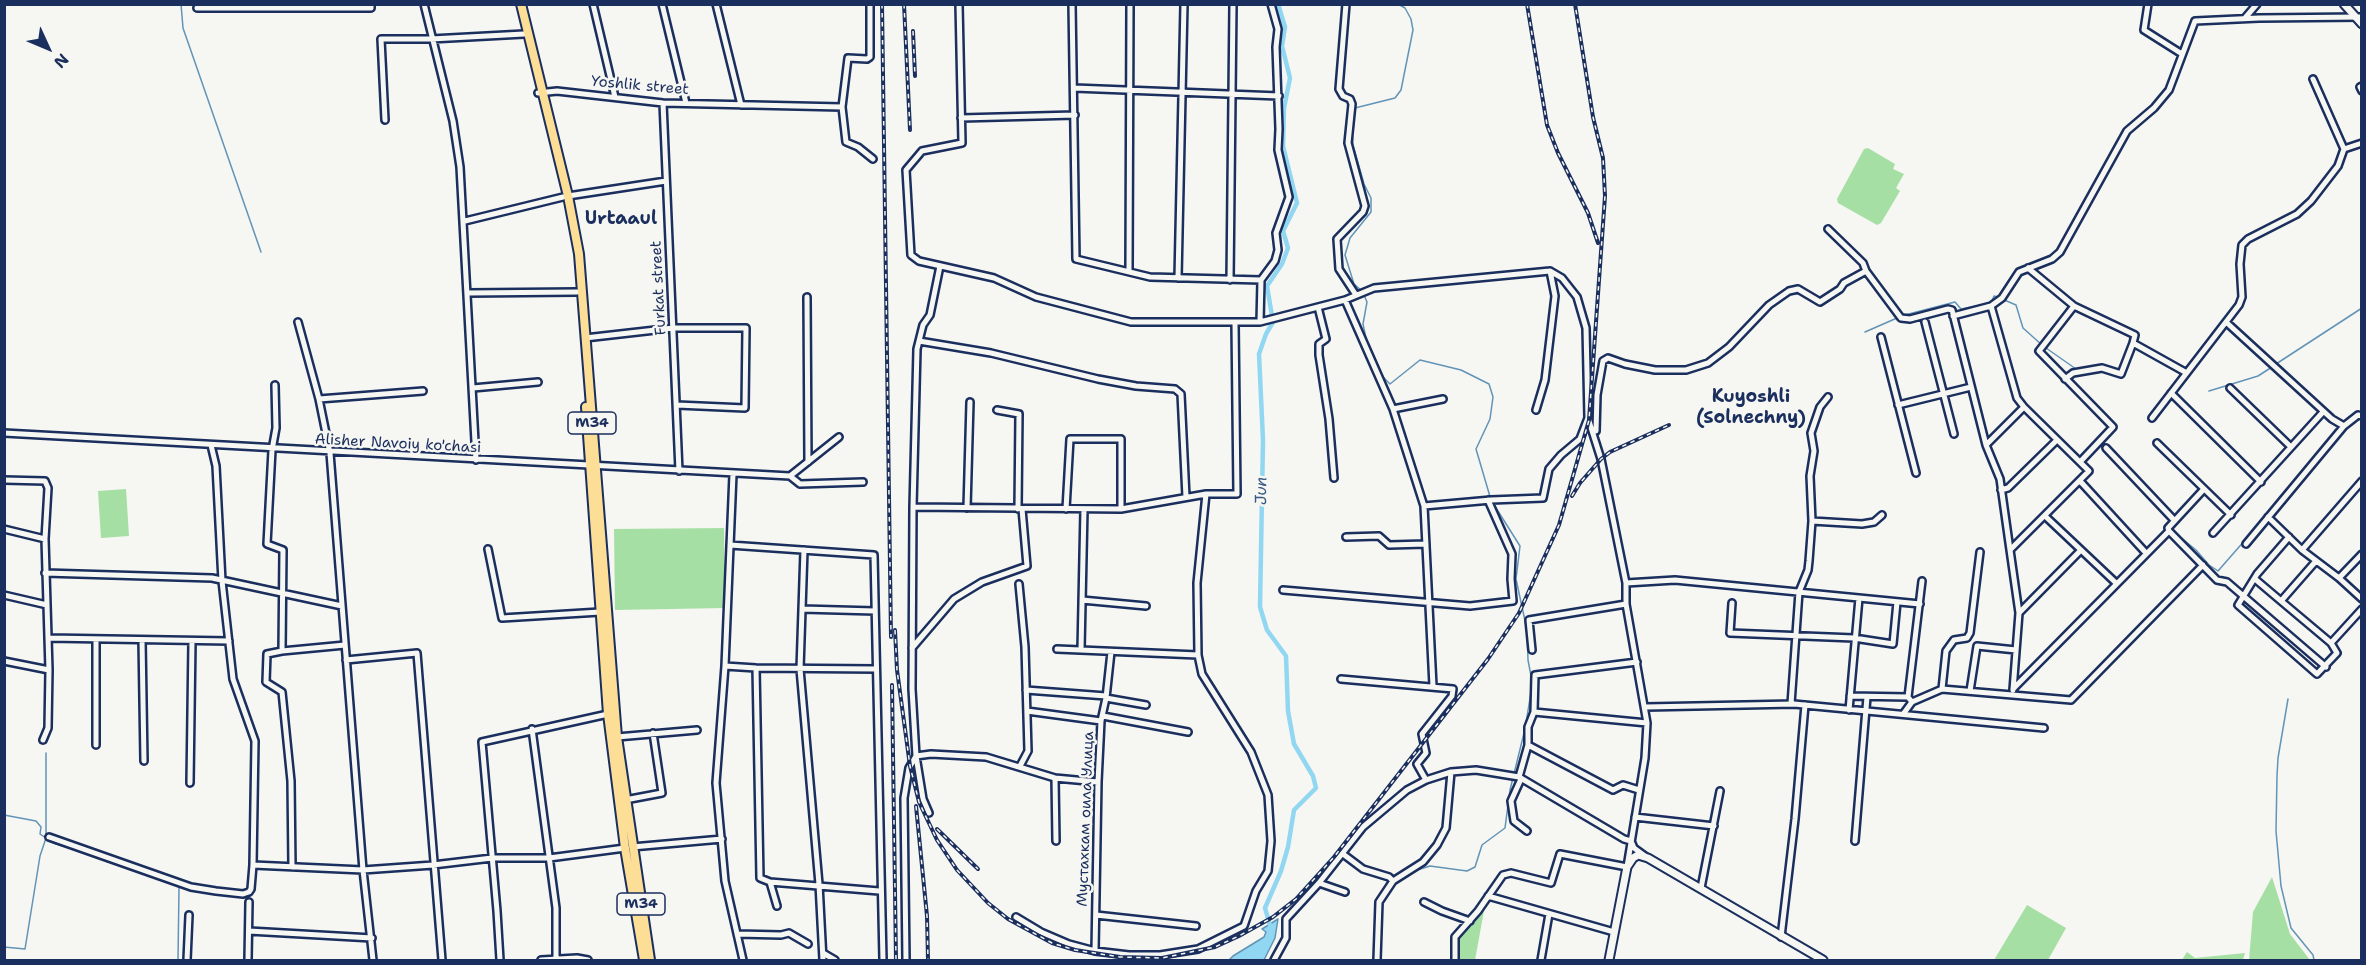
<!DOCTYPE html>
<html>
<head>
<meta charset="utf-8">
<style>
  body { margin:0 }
  #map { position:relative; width:2366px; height:965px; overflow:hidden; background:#f6f6f2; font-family:"Shantell Sans",sans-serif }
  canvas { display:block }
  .frame { position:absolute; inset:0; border:6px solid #1b2f5e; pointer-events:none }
  .north { position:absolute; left:18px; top:18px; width:60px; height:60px; -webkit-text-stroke:4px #f6f6f2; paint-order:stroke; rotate:134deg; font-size:16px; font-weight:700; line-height:24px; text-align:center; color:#1b2f5e }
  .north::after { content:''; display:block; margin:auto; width:21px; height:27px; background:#1b2f5e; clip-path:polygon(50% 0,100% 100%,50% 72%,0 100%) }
</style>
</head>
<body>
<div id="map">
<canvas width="2366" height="965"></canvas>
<div class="frame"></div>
<div class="north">N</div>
</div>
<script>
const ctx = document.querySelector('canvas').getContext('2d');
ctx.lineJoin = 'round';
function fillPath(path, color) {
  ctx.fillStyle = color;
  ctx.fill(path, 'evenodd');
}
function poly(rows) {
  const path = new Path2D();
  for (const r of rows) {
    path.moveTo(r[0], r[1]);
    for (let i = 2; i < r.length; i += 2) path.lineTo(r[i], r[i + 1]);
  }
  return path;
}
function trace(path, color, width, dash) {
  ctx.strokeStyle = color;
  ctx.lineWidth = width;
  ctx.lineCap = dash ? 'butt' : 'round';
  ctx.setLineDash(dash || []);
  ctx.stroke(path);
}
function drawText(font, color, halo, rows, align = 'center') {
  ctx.font = font + ' "Shantell Sans",sans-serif';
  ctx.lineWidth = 5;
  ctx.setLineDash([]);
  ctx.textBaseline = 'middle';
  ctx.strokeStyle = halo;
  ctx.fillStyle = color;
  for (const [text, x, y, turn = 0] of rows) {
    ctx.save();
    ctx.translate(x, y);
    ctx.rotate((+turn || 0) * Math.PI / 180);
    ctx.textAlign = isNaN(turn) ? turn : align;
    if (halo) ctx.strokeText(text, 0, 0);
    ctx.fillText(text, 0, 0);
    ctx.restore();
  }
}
fillPath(poly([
  [1868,148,1895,164,1893,169,1904,174,1896,188,1900,191,1881,223,1877,225,1838,203,1837,199,1864,149],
  [126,489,129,536,101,538,98,491],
  [724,528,725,608,615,610,614,529],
  [2272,877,2290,934,2310,960,2249,960,2253,912],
  [1485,905,1475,960,1457,960,1457,938],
  [2027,905,2066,928,2048,960,1994,960],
  [2187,952,2195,958,2245,953,2243,960,2182,960]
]), '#a6dfa4');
const water = poly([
  [1278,919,1275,938,1264,960,1229,960,1233,956,1264,937,1266,932,1262,929,1278,919]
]);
fillPath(water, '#91d7f2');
trace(water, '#6294b7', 1.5);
trace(poly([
  [181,4,183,28,261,252],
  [1353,116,1355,108,1395,98,1401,90,1413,30,1411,19,1405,8,1398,4],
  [1352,129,1353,145,1364,184,1371,198,1371,212,1350,238,1345,255,1354,284,1362,291],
  [1364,295,1367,302,1363,324,1367,343],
  [2002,299,2016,305,2023,328,2042,345],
  [1901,316,1955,302,1961,309,1991,303,1994,296,1998,297],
  [1865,332,1897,318],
  [2046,348,2076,369,2102,365,2114,369],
  [2276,364,2362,308],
  [1382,376,1390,384,1420,360,1461,370,1489,384,1493,397,1490,419,1476,449,1491,500,1520,546,1516,579,1527,630,1528,660,1532,681],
  [2209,391,2258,376,2272,367],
  [2173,531,2196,550,2209,565,2218,571,2253,531],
  [2288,699,2278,758,2277,776,2276,831,2281,886,2291,928,2313,955,2314,960],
  [4,815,36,821,41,827,40,834,53,843,101,858],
  [140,872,186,888],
  [1411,872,1430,866,1467,871,1475,867,1482,845,1505,828,1510,790,1525,729,1532,686],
  [4,947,25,949,40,856,46,838,46,753],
  [178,960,179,887]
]), '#6294b7', 1.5);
trace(poly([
  [1271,929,1265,908,1281,871,1288,847,1294,810,1316,788,1313,776,1294,744,1288,711,1286,656,1267,630,1260,607,1263,440,1259,354,1266,334,1273,322,1267,286,1282,264,1288,248,1283,231,1297,203,1283,146,1284,108,1290,78,1282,46,1285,27,1278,4]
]), '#91d7f2', 4.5);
const street = poly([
  [424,4,453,121,460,167,476,460],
  [593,4,615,97],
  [662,4,686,103],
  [716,4,741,105],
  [870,4,870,57,867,59,848,58,842,107,846,142,858,147,873,159],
  [959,4,962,143,922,151,906,170,911,255,919,261,994,278,1036,297,1131,322,1260,322,1345,300,1374,288,1550,271,1562,278,1577,297,1586,328,1588,418,1580,439,1561,455,1549,469,1543,498,1491,500,1424,506],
  [1072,4,1076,259,1150,277,1261,280],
  [1346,4,1339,89,1343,96,1350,99,1352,104,1348,143,1365,206,1363,212,1337,239,1339,269,1356,295],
  [2148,4,2144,30,2182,54],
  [197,8,371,8,371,4],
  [2245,18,2257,4],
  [2313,79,2344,149],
  [2362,86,2360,87,2362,91],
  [1074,88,1279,96],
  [538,93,557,91,663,103,842,107],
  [663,103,679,471],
  [961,118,1075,115],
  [385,120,381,39,431,39,524,34],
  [568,196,666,181],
  [465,221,563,197],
  [1828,229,1863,263,1866,271,1901,318,1910,319,1948,309,1952,310,1986,445],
  [2028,268,2074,306],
  [1129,271,1130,4],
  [1178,278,1184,4],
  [1230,280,1233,4],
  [468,293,577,292],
  [807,297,808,462],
  [1345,300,1393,409,1424,506,1433,686],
  [1991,306,2017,398,2024,407],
  [1318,307,1326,339,1319,344,1319,355,1329,419,1334,478],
  [1953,316,1991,306,2002,298,2019,272,2052,259,2060,252,2127,131,2154,108,2169,90,2195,21,2259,18,2362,17],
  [298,322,319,399,330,453,363,870,373,960],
  [1260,322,1261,280,1275,261,1278,250,1276,233,1289,197,1278,150,1279,129,1276,47,1278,29,1271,4],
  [1925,322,1954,434],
  [2226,322,2332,419,2344,426,2358,415,2362,416],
  [1881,337,1916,473],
  [585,338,673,328,746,328,745,408,677,405],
  [919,341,991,353,1098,379,1136,386,1175,389,1181,394,1186,497],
  [2065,379,2073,373,2102,368,2121,374,2133,343,2185,372],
  [275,385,276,428,272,450,267,544,283,550,282,651,267,654,266,682,282,692,291,781,292,867],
  [473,388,538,382],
  [2230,388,2291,447],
  [2171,393,2261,482],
  [319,399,423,391],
  [1898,405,1971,387],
  [1393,409,1443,399],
  [997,410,1019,414,1018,509],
  [1536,410,1545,380,1555,296,1550,271],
  [2152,418,2239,305,2242,297,2240,264,2242,245,2248,239,2297,214,2311,201,2338,166,2344,149,2362,143],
  [1596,431,1597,395,1603,361,1608,358,1625,364,1655,370,1686,370,1708,363,1729,347,1769,305,1789,291,1798,289,1820,302,1840,289,1844,283,1866,271],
  [4,433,790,476],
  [2157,443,2231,515],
  [211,445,216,466,222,581,233,679,255,741,253,865,363,870,433,865,492,858,549,858,625,848],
  [2106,448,2174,520],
  [2080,462,2113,427,2039,351,2074,306,2135,335,2133,343],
  [733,474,725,666,716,783,725,881,743,960],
  [790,476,800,484,863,482],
  [790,476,839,437],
  [4,480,45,481,48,488,45,539,49,670,48,728,43,740],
  [2080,481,2146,553],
  [2001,490,2008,488,2057,440],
  [913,507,1121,509,1206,494,1237,494,1235,323],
  [967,508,970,402],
  [1066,509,1070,439,1121,439,1121,509],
  [2045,516,2116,583],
  [2268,517,2302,550,2339,578,2362,599],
  [1812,521,1862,524,1874,522,1882,515],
  [4,529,45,539],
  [2169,531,2217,580,2227,582,2326,667],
  [2213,533,2323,412],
  [1346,537,1379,536,1389,545,1426,544],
  [2289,537,2257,574,2238,605,2317,674,2337,653,2331,643],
  [2246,544,2344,426],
  [730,545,874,555,883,960],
  [488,549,502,618,600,612],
  [804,550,800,669,819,884,823,960],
  [2010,550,2000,479,1986,445,2024,407,2089,471,2010,550,2019,613,2013,690],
  [2302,550,2362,481],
  [45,573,212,578,342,606],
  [2339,578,2362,554],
  [2255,579,2281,601,2316,561],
  [1626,583,1675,580,1859,598],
  [1019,584,1025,647,1028,751,1020,766],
  [1283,590,1470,606,1513,601,1511,579,1512,554,1488,500],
  [4,595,47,605],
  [1082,600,1146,606],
  [2281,601,2331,643,2362,609],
  [1732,603,1730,633,1854,638,1893,644,1897,602],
  [802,609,875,611],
  [2019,613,2081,550],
  [48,638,229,641],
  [142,640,144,761],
  [912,648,954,599,982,582,1027,566,1022,509],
  [1057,649,1198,655],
  [1081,650,1084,509],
  [1532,650,1529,620,1626,604],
  [282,651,345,645],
  [346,660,417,653,442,960],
  [4,661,49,670],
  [1637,662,1535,675,1534,712,1528,727,1528,745,1519,777,1624,839,1631,841,1634,848,1645,856],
  [725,666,756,668,876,669],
  [756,668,760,878,770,882,879,891],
  [1341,679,1453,689,1452,696,1422,734,1426,753,1417,764,1426,780],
  [1942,689,1946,651,1954,640,1967,638,1970,633,1980,552],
  [2013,689,2169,531,2168,528,2204,489],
  [1026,690,1106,696],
  [1970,691,1977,646,2016,650],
  [1850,696,1908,697],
  [1106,698,1146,705],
  [1912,702,1908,697,1922,581],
  [1791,704,1799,592,1808,570,1809,561,1812,521,1810,476,1814,451,1811,433,1820,407,1828,397],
  [1646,707,1794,704,2044,728],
  [1849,710,1859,598,1920,604],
  [1027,711,1101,721],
  [1534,712,1647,723],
  [1904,713,1912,702,1942,689,2071,700,2203,565],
  [1103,716,1188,732],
  [532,729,556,908,556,959],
  [617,737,697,730],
  [96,745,96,639],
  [1528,745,1613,790,1623,785,1639,790],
  [916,756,931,754,986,757,1055,778,1098,782],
  [1055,778,1056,841],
  [1521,779,1511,801,1514,821,1527,831],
  [190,783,192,641],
  [625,800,662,793,653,733],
  [929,813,923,799,916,756,912,689,913,507,917,349,923,325,930,315,940,266],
  [1635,817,1714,826],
  [49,837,191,887,216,891,243,894,249,892,251,889,253,865],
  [1855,841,1867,697],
  [632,847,722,839],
  [1343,854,1363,869,1389,877,1393,881],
  [770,882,777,906],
  [1319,883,1345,892],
  [1701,888,1720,791],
  [1488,896,1614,932],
  [1424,902,1442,911,1470,921],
  [1096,915,1196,926],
  [1016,917,1041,932,1069,944,1095,951,1129,955,1160,955,1198,949,1244,926,1256,891,1268,871,1271,841,1268,795,1251,752,1202,674,1198,655,1197,583,1206,494],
  [249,931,372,938],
  [737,934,781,935,789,933,808,944],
  [1781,937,1795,819,1805,705],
  [1095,951,1098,782,1101,721,1106,698,1111,652],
  [823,953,835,960],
  [187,960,189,915],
  [248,960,249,902],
  [500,960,497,911,482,742,608,714],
  [541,960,577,958,588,960],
  [906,960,904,798,909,768,916,756],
  [1274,960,1286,938,1286,919,1319,883,1363,827,1407,790,1426,780,1451,772,1476,770,1519,777],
  [1377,960,1379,902,1393,881,1423,862,1437,845,1446,828,1451,772],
  [1455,960,1455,937,1478,911,1503,875,1511,873,1551,883,1560,854,1627,867,1645,758,1647,723,1626,604,1626,583,1601,459,1588,418],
  [1541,960,1549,914]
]);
const secondary = poly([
  [2344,4,2362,24],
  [1609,960,1627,867,1633,858,1638,855,1648,858,1823,960]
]);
const primary = poly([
  [521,4,568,196,579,254,617,737,650,960],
  [586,407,608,714,625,848,644,960]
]);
trace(street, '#1b2f5e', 10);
trace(secondary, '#1b2f5e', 11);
trace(primary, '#1b2f5e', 12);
trace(street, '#f6f6f2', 5);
trace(secondary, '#f6f6f2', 7);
trace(primary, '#fcde96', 8);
const rail = poly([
  [882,4,891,637],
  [904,4,910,130],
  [1527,4,1547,125,1558,153,1588,213,1598,243],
  [913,31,915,76],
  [1572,496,1580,483,1601,459,1610,452,1669,425],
  [895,630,897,670,910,766,919,802,937,840,957,870,988,903,1008,919,1052,943,1075,950,1120,957,1162,958,1215,947,1239,936,1273,917,1296,899,1334,857,1488,659,1519,613,1559,525,1589,420,1605,196,1603,158,1593,117,1575,4],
  [892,685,896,960],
  [916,806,927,916,928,960],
  [937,829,978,869]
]);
trace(rail, '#1b2f5e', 4);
trace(rail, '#f6f6f2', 1.5, [4.5]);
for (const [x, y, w] of [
  [592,423,48],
  [641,904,48]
]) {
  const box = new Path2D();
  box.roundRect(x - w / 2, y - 11, w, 22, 4.5);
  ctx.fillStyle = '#f6f6f2';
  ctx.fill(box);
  trace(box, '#1b2f5e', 1.5);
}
drawText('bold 14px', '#1b2f5e', null, [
  ["M34",592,423],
  ["M34",641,904]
]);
drawText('15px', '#1b2f5e', '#f6f6f2', [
  ["Yoshlik street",640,86,5],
  ["Furkat street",659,288,-93],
  ["Alisher Navoiy ko'chasi",398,444,3],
  ["Мустахкам оила Улица",1086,819,-88]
]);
drawText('italic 16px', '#385983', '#f6f6f2', [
  ["Jun",1262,491,-89]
]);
drawText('bold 18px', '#1b2f5e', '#f6f6f2', [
  ["Urtaaul",621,219],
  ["Kuyoshli",1751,397],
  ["(Solnechny)",1751,418]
]);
</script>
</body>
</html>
